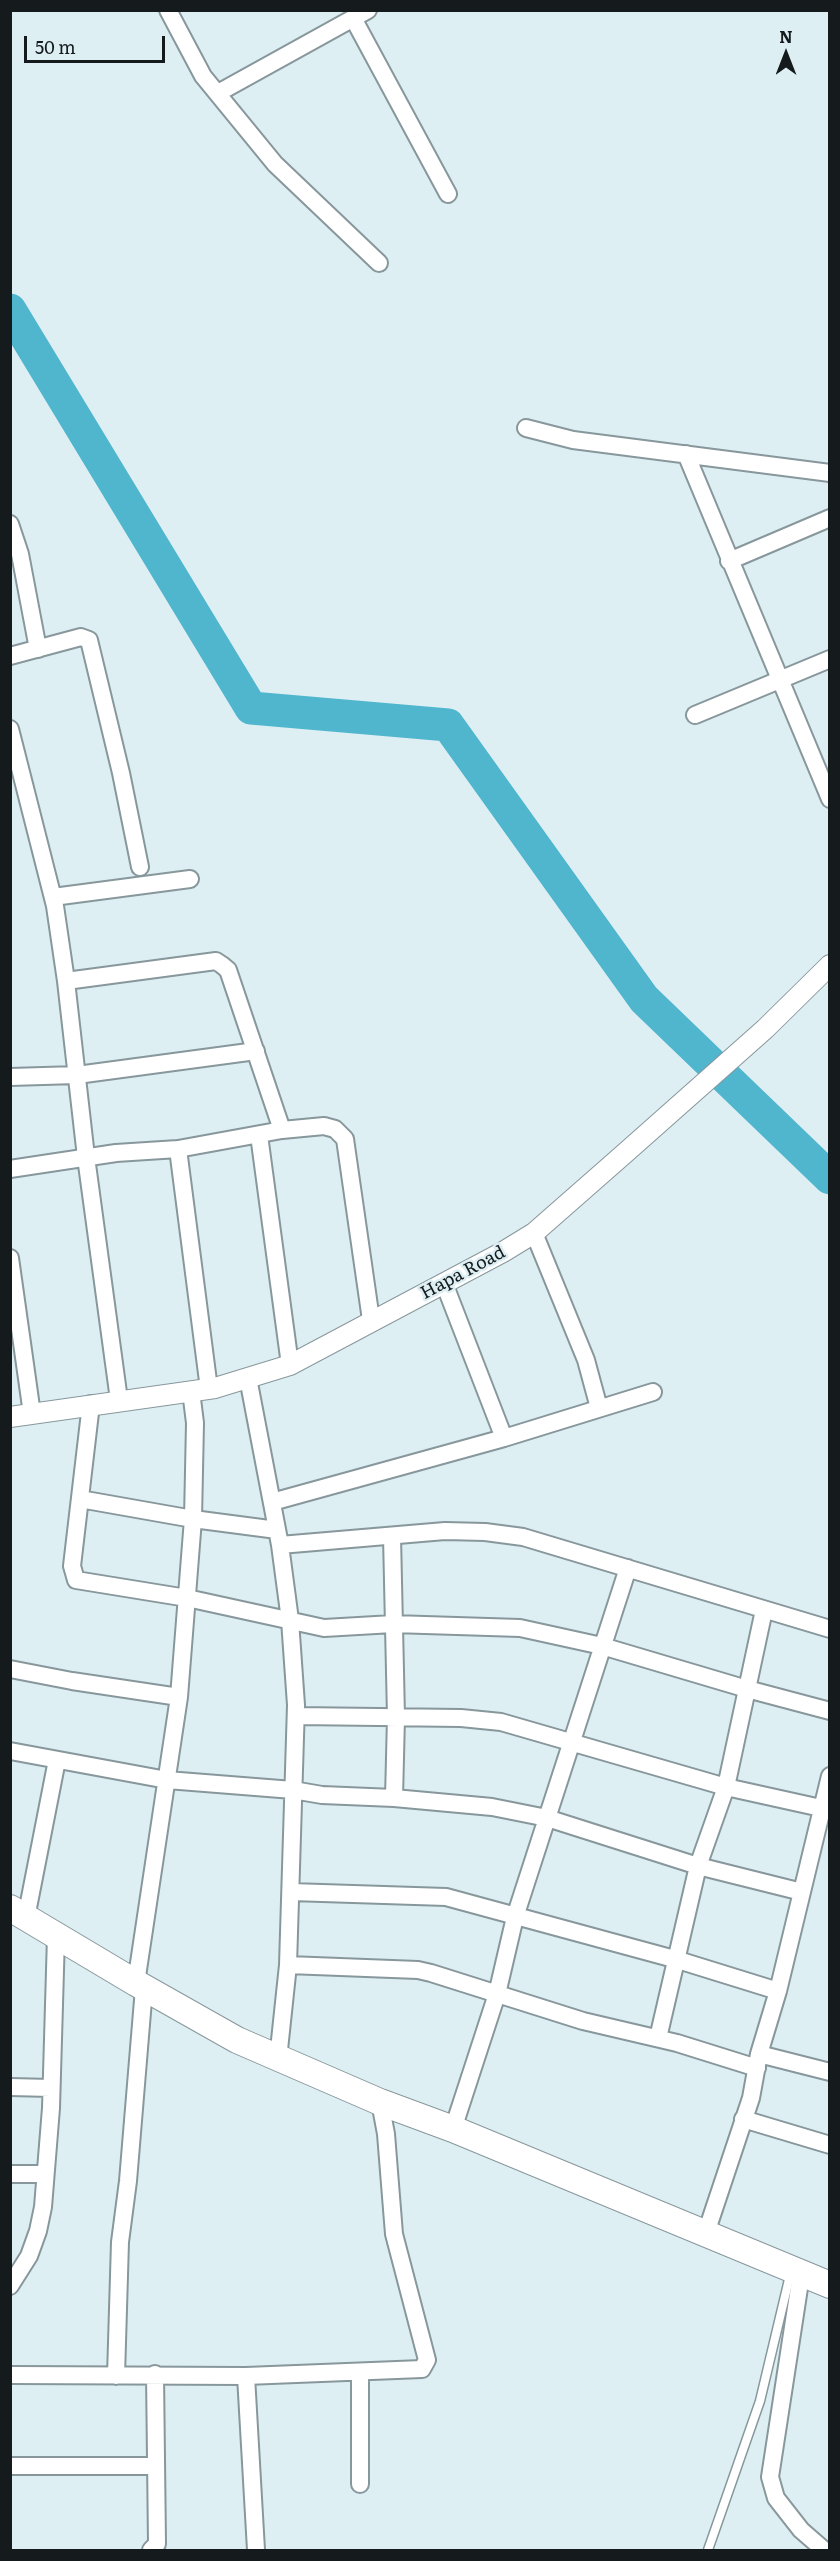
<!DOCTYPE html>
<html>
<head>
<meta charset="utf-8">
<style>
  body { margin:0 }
  #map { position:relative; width:840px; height:2561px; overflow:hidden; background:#deeff4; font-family:Literata,serif }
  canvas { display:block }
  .frame { position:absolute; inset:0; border:12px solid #151b1d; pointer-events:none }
  .north { position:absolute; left:756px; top:24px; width:60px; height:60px; -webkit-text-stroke:4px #deeff4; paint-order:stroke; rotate:0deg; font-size:16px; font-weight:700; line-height:24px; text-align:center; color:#151b1d }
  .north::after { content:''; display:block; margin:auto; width:21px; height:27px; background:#151b1d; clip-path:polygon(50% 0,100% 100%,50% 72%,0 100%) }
  .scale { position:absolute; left:24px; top:36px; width:141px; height:27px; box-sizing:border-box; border:3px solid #151b1d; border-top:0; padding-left:8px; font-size:18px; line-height:21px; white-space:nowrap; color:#151b1d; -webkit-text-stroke:4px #deeff4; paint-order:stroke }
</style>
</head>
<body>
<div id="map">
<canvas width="840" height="2561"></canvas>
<div class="frame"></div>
<div class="north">N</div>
<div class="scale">50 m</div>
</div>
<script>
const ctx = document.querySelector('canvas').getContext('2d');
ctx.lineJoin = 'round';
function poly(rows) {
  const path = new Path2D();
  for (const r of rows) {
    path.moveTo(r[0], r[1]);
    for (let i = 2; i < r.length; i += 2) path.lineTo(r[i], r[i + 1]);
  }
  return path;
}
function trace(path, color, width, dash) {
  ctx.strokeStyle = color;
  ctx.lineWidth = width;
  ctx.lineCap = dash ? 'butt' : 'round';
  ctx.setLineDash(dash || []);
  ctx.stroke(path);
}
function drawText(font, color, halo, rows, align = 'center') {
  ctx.font = font + ' Literata,serif';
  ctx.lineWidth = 5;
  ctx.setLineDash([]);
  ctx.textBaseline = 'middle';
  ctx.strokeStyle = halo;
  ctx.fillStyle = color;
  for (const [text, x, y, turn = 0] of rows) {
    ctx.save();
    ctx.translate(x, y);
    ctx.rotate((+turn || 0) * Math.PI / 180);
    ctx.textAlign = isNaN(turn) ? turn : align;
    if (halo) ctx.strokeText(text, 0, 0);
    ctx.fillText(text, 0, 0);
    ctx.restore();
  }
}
trace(poly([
  [10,310,251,708,448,725,644,999,830,1178]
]), '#4fb6ce', 33);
const service = poly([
  [708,2550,760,2401,791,2271]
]);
const minor = poly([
  [168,10,203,76,275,164,379,263],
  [353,18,448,194],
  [218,93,368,10],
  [526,428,573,440,830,473],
  [686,454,830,799],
  [10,524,20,554,38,649],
  [729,561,830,518],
  [10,656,81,637,89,640,121,773,140,867],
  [695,715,830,659],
  [10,729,55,906,66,981,86,1157,119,1400],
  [53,897,190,879],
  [66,981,216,961,222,965,228,970,282,1130],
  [10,1077,77,1075,256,1051],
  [259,1135,290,1365],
  [178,1149,209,1389],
  [10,1169,116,1153,178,1149,282,1130,324,1126,335,1129,345,1139,371,1320],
  [534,1233,586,1360,599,1408],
  [10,1258,32,1414],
  [444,1283,504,1438],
  [248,1378,280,1545,290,1620,296,1705,288,1965,278,2059],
  [91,1404,72,1566,76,1580,187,1598,324,1628,393,1624,520,1628,602,1646,747,1689,830,1711],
  [80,1499,193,1519,277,1530],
  [272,1502,504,1438,653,1392],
  [392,1536,396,1717,394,1798],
  [280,1545,445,1531,485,1532,523,1537,830,1629],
  [10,1669,72,1681,179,1697],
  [296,1716,461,1718,501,1722,726,1787,830,1810],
  [10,1751,167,1780,293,1790,322,1795,394,1798,492,1807,547,1818,698,1866,802,1892],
  [291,1892,446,1897,678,1960,778,1991],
  [26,1918,57,1760],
  [288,1965,418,1970,431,1973,583,2021,677,2043,757,2068],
  [136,1983,179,1697,193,1519,195,1423,191,1391],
  [658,2038,698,1866,726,1787,764,1610],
  [759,2054,830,2072],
  [10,2087,51,2088],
  [743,2119,830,2145],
  [453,2129,497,1994,515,1917,628,1568],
  [10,2174,45,2174],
  [706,2233,751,2098,759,2054,778,1991,830,1776],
  [801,2275,770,2477,776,2498,801,2530,824,2550],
  [10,2286,29,2256,38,2231,43,2207,51,2108,56,1936],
  [360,2373,360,2484],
  [10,2375,246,2376,422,2369,427,2360,394,2234,386,2134,380,2102],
  [116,2376,120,2242,128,2181,144,1988],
  [246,2376,256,2550],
  [10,2466,156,2466],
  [151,2550,157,2544,155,2374]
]);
const tertiary = poly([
  [10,1417,215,1388,290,1365,503,1252,534,1233,624,1154,765,1029,830,965]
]);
const primary = poly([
  [10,1908,136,1983,237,2040,380,2102,453,2129,830,2285]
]);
trace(service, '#87979c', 11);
trace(minor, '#87979c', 20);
trace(tertiary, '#87979c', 22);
trace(primary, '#87979c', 28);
trace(service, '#fff', 8);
trace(minor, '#fff', 16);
trace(tertiary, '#fff', 20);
trace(primary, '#fff', 26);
drawText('18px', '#151b1d', '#deeff4', [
  ["Hapa Road",463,1273,-28]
]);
</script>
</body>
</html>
